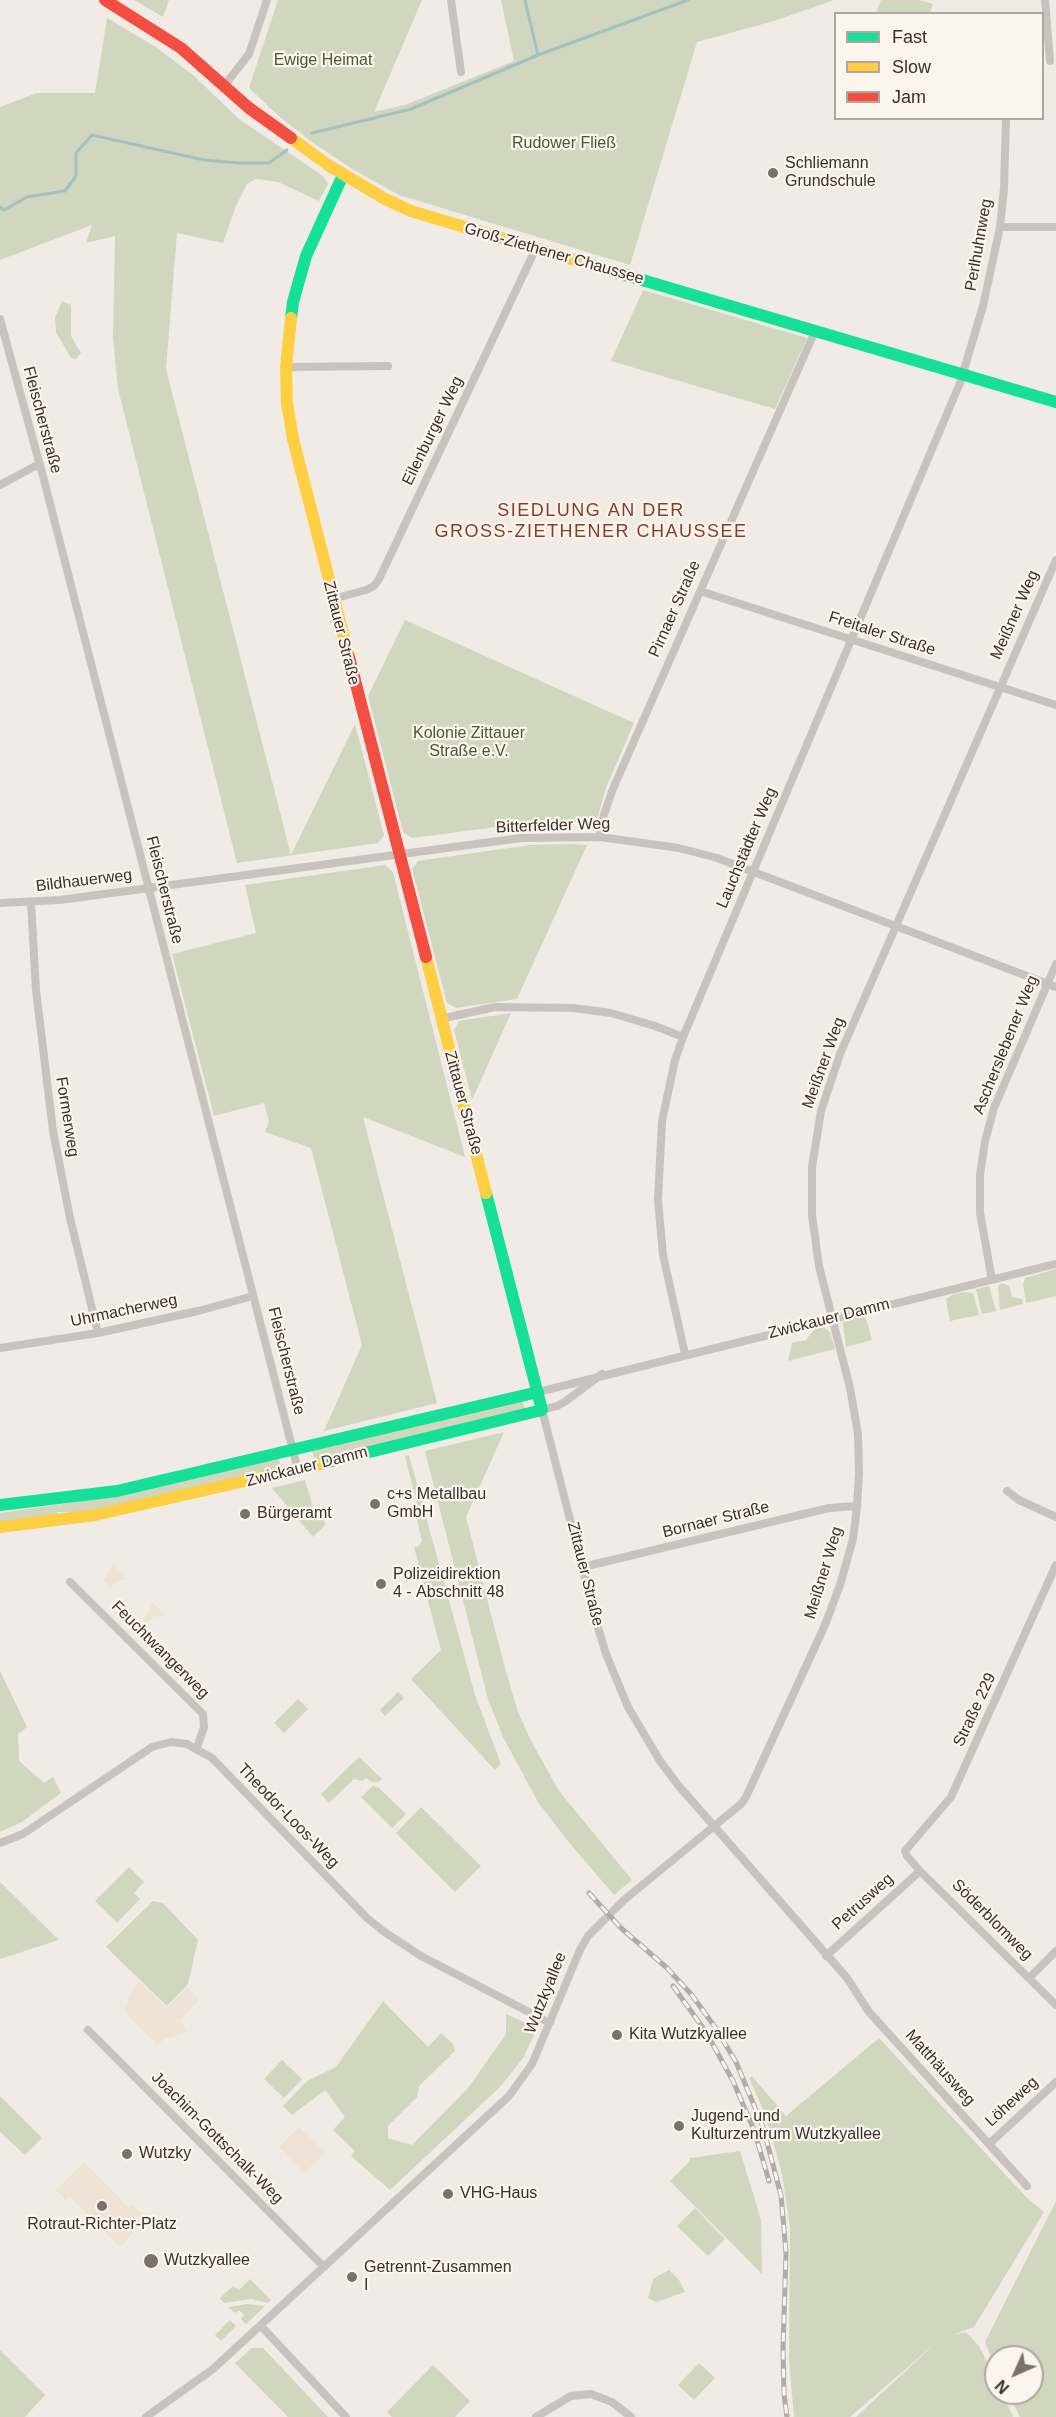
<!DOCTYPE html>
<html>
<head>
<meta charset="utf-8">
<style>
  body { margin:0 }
  #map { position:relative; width:1056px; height:2417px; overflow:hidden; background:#f0ebe5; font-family:Arial,sans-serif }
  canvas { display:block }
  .legend { position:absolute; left:834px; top:12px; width:210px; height:108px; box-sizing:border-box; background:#fbf5ee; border:2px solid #aea6a0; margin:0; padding:8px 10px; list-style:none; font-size:18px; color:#3b302b }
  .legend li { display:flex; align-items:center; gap:12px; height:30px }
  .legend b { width:30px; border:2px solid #aea6a0 }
  .north { position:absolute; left:984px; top:2345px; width:60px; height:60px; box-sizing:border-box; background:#fbf5ee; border:2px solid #aea6a0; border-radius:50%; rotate:225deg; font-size:16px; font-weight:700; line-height:24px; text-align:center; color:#3b302b }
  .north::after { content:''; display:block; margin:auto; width:21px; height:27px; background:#7a716c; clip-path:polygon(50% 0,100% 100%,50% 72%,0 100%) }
</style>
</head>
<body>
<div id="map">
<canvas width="1056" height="2417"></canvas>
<ul class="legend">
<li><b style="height:8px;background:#16e098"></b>Fast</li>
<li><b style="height:8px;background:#ffcf43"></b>Slow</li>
<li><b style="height:8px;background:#f24e42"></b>Jam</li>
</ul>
<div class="north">N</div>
</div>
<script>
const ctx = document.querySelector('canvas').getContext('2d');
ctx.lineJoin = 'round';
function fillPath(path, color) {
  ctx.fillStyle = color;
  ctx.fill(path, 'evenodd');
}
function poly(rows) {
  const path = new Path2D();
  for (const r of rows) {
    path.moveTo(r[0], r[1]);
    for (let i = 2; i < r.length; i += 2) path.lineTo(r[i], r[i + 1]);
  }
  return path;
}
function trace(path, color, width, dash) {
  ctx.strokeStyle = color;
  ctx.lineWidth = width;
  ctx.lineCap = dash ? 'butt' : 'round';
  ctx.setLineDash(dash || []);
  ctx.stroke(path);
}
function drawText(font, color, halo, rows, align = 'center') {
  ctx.font = font + ' Arial,sans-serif';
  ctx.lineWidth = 4.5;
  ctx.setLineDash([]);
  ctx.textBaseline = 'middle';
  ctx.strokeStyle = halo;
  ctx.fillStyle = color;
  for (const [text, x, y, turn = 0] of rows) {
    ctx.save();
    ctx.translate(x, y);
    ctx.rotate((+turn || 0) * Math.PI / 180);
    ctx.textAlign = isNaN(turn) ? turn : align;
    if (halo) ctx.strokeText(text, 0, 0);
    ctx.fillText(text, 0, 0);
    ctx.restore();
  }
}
fillPath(poly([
  [134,0,169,0,163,17],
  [278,0,422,0,374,112,405,105,514,61,501,0,834,0,774,21,697,42,630,265,399,195,349,167,312,142,280,117,249,88],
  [881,0,919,0,933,4,930,13,876,13],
  [107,18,156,47,194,76,239,119,323,176,328,184,319,201,278,182,256,179,247,184,235,208,223,243,177,233,166,369,291,855,355,724,384,835,378,843,237,863,118,389,113,338,115,236,86,243,92,225,0,260,0,107,37,93,95,93],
  [643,290,807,338,775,409,611,361],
  [62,301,71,305,71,336,81,353,76,359,71,358,56,332,55,318],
  [405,620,634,723,606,788,596,823,561,821,518,824,412,838,403,832,368,696],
  [572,844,587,845,517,999,456,1008,447,1003,412,869,418,861,530,845],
  [385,865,393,872,465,1157,363,1117,437,1403,324,1431,362,1345,311,1148,265,1132,269,1121,264,1103,214,1116,172,954,256,933,245,885],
  [511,1013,472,1100,454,1030,459,1021],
  [1056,1269,1056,1296,1026,1303,1023,1284,1025,1278],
  [1002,1283,1009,1286,1012,1297,1022,1299,1023,1304,1000,1310,998,1286],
  [989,1286,996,1311,982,1314,976,1289],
  [965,1292,973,1293,979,1315,950,1321,946,1299,954,1294],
  [860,1317,866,1318,872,1340,846,1347,843,1323,847,1319],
  [822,1326,830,1332,835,1349,788,1361,792,1343,806,1340,816,1327],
  [522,1400,525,1410,315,1461,312,1451],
  [504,1432,466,1517,503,1661,518,1712,530,1739,559,1791,632,1880,614,1895,567,1840,538,1802,503,1737,488,1699,425,1451],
  [409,1455,475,1695,501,1764,495,1770,411,1679,441,1650,414,1547,419,1546,422,1541,417,1521,420,1516,405,1456],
  [279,1459,281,1469,192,1491,80,1512,57,1512,57,1516,0,1524,0,1513,118,1496],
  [305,1480,313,1507,326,1524,313,1537,272,1488],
  [0,1671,27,1727,18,1734,19,1761,44,1783,53,1777,61,1793,22,1822,0,1832],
  [398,1692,404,1698,385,1716,380,1710],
  [298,1699,308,1709,284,1733,274,1723],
  [359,1757,382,1779,378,1782,372,1782,366,1778,362,1781,354,1779,329,1803,321,1794],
  [373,1786,378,1787,406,1814,392,1828,361,1797],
  [421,1807,481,1866,455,1892,396,1833],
  [129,1867,144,1882,134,1893,140,1899,117,1923,95,1901],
  [0,1882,59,1940,0,1959],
  [153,1901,163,1903,198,1940,188,1984,167,2006,106,1947],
  [383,2001,428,2047,441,2033,453,2044,455,2051,419,2086,417,2097,388,2126,388,2138,412,2145,468,2088,506,2034,506,2014,530,2025,534,2035,523,2058,500,2087,390,2190,351,2156,355,2151,333,2130,345,2117,325,2090,292,2115,283,2106,307,2081,336,2067],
  [879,2038,1027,2198,1044,2212,974,2327,953,2335,966,2332,979,2346,996,2381,996,2393,1002,2393,1013,2417,856,2417,937,2342,850,2417,794,2417,789,2360,790,2227,782,2174,774,2145,763,2109,749,2078,752,2076,786,2116],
  [282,2060,302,2079,284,2098,264,2079],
  [0,2096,42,2138,25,2155,0,2132],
  [740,2151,761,2220,762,2274,670,2181,690,2161,690,2158],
  [1056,2201,1056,2417,1020,2417,1008,2393,1032,2393,1032,2357,996,2357,996,2370,985,2342],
  [695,2208,725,2239,708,2256,677,2226],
  [669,2270,679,2280,685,2292,656,2302,648,2298,653,2279],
  [250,2279,271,2300,268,2303,251,2299,224,2303,220,2298,233,2286,239,2290],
  [248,2304,265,2306,246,2324,241,2319,244,2315,239,2310,235,2313,228,2307],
  [230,2320,236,2326,221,2341,215,2335],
  [252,2348,263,2348,328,2417,288,2417,235,2363],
  [0,2350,45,2395,25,2417,0,2417],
  [699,2363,715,2378,694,2400,678,2385],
  [433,2365,470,2401,455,2417,392,2417,387,2412]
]), '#d1d6bf');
fillPath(poly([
  [113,1565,127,1579,116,1582,111,1587,104,1580],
  [152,1602,165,1615,153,1617,146,1624,142,1620,149,1612],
  [139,1982,167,2008,187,1987,193,1992,199,2000,179,2021,187,2029,183,2034,164,2039,157,2045,124,2011,133,1988],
  [299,2127,325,2153,304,2173,279,2147],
  [84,2162,128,2207,132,2204,147,2219,120,2247,69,2196,65,2200,56,2190]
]), '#eee3d5');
trace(poly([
  [525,0,538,55],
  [312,133,411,109,538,55,688,0],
  [0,207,4,210,27,197,65,191,76,176,76,153,92,135,204,160,239,163,269,163,287,150]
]), '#a1c2c1', 3);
trace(poly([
  [451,0,461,72],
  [1045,0,1050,61],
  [224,86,249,54,267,0],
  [1000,227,1056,227],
  [0,319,44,480,298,1470],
  [286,367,388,366],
  [0,485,39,464],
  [700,591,1056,705],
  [333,599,366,590,374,586,379,579,536,248],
  [600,837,601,824,612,791,815,331],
  [31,902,36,990,53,1131,70,1218,98,1333],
  [0,903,60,900,521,838,600,837,679,848,717,858,1056,987],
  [440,1019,495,1007,573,1008,611,1013,655,1026,683,1037],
  [992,1280,980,1213,980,1175,985,1141,994,1108,1056,964],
  [0,1348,98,1333,198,1311,253,1296],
  [685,1354,663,1255,658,1200,662,1121,675,1060,683,1037,960,383,983,306,1000,227,1004,188,1006,118],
  [602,1374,566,1401,557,1406,542,1410,596,1621,606,1654,628,1707,660,1761,678,1785,847,1978,869,2012,1027,2186],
  [538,1392,1056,1264],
  [1007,1491,1019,1500,1056,1517],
  [1056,1565,951,1797,905,1851,907,1856,920,1871,1056,2005],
  [583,1567,829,1508,857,1506],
  [70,1582,203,1714,204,1727,197,1748],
  [0,1843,23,1834,152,1747,171,1742,187,1744,212,1758,367,1918,383,1931,421,1956,550,2023],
  [826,1956,920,1871],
  [1029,1978,1056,1951],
  [88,2030,324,2267],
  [989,2144,1056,2082],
  [261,2326,346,2417],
  [146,2417,213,2369,509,2096,532,2064,580,1950,588,1936,624,1900,741,1804,746,1797,825,1625,840,1585,853,1539,857,1506,859,1473,858,1434,850,1388,819,1266,812,1215,812,1167,821,1111,840,1054,1056,560],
  [536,2417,571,2396,591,2394,612,2402,631,2417]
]), '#c9c3be', 8);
trace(poly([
  [588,264,1056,402],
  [291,318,293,302,306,256,343,175],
  [320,1464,542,1410,486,1193],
  [0,1505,117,1491,538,1392]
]), '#16e098', 12);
trace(poly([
  [291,138,328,165,385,199,411,211,588,264],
  [291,318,286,367,287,403,293,439,349,657],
  [426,957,486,1193],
  [0,1527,95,1515,320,1464]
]), '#ffcf43', 12);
trace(poly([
  [105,0,181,48,249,108,291,138],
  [349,657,426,957]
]), '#f24e42', 12);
const rail = poly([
  [589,1893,621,1928,667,1968,691,1994,715,2027,736,2062,763,2127,781,2195,784,2229,786,2253,783,2350,784,2394,787,2417],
  [673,1986,706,2032,733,2081,754,2130,769,2181]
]);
trace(rail, '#b1aca8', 5);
trace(rail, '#fbf5ee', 3, [9]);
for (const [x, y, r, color] of [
  [773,173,6,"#7a716c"],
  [375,1504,6,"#7a716c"],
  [245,1514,6,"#7a716c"],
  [381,1584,6,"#7a716c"],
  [617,2035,6,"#7a716c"],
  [679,2126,6,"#7a716c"],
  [127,2154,6,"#7a716c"],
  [448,2194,6,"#7a716c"],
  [102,2206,6,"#7a716c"],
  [151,2261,8,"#7a716c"],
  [352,2277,6,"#7a716c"]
]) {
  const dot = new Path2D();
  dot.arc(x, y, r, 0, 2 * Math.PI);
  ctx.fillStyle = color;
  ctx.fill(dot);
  trace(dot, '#fbf5ee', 2);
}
drawText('16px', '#4a5a2e', '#fbf5ee', [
  ["Ewige Heimat",323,61],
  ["Rudower Fließ",564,144],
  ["Kolonie Zittauer",469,734],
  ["Straße e.V.",469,752]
]);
drawText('16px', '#3b302b', '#fbf5ee', [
  ["Schliemann",785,164],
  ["Grundschule",785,182],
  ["c+s Metallbau",387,1495],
  ["GmbH",387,1513],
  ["Bürgeramt",257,1514],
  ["Polizeidirektion",393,1575],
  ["4 - Abschnitt 48",393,1593],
  ["Kita Wutzkyallee",629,2035],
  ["Jugend- und",691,2117],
  ["Kulturzentrum Wutzkyallee",691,2135],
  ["Wutzky",139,2154],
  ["VHG-Haus",460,2194],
  ["Rotraut-Richter-Platz",102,2225,"center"],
  ["Wutzkyallee",164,2261],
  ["Getrennt-Zusammen",364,2268],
  ["I",364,2286]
], 'left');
drawText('16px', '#3b302b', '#fbf5ee', [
  ["Perlhuhnweg",979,245,-80],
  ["Groß-Ziethener Chaussee",554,254,16],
  ["Fleischerstraße",42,420,75],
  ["Eilenburger Weg",433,431,-64],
  ["Pirnaer Straße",675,609,-66],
  ["Meißner Weg",1015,615,-66],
  ["Zittauer Straße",341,633,76],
  ["Freitaler Straße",882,634,18],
  ["Bitterfelder Weg",553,826,-2],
  ["Lauchstädter Weg",747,848,-67],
  ["Bildhauerweg",84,881,-7],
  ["Fleischerstraße",164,890,76],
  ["Ascherslebener Weg",1006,1045,-68],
  ["Meißner Weg",824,1063,-70],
  ["Zittauer Straße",463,1103,75],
  ["Formerweg",67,1117,81],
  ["Uhrmacherweg",124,1311,-12],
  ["Zwickauer Damm",829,1319,-14],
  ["Fleischerstraße",286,1361,76],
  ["Zwickauer Damm",307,1467,-14],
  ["Bornaer Straße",716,1520,-14],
  ["Meißner Weg",824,1573,-73],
  ["Zittauer Straße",585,1574,76],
  ["Feuchtwangerweg",160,1650,45],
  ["Straße 229",975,1710,-65],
  ["Theodor-Loos-Weg",288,1816,46],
  ["Petrusweg",863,1902,-42],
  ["Söderblomweg",992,1920,45],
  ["Wutzkyallee",546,1993,-68],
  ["Matthäusweg",940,2068,48],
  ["Löheweg",1012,2102,-43],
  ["Joachim-Gottschalk-Weg",217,2138,45]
]);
ctx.letterSpacing = '1.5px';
drawText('18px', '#8c3b22', '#fbf5ee', [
  ["SIEDLUNG AN DER",591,511],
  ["GROSS-ZIETHENER CHAUSSEE",591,532]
]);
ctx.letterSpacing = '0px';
</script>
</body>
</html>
